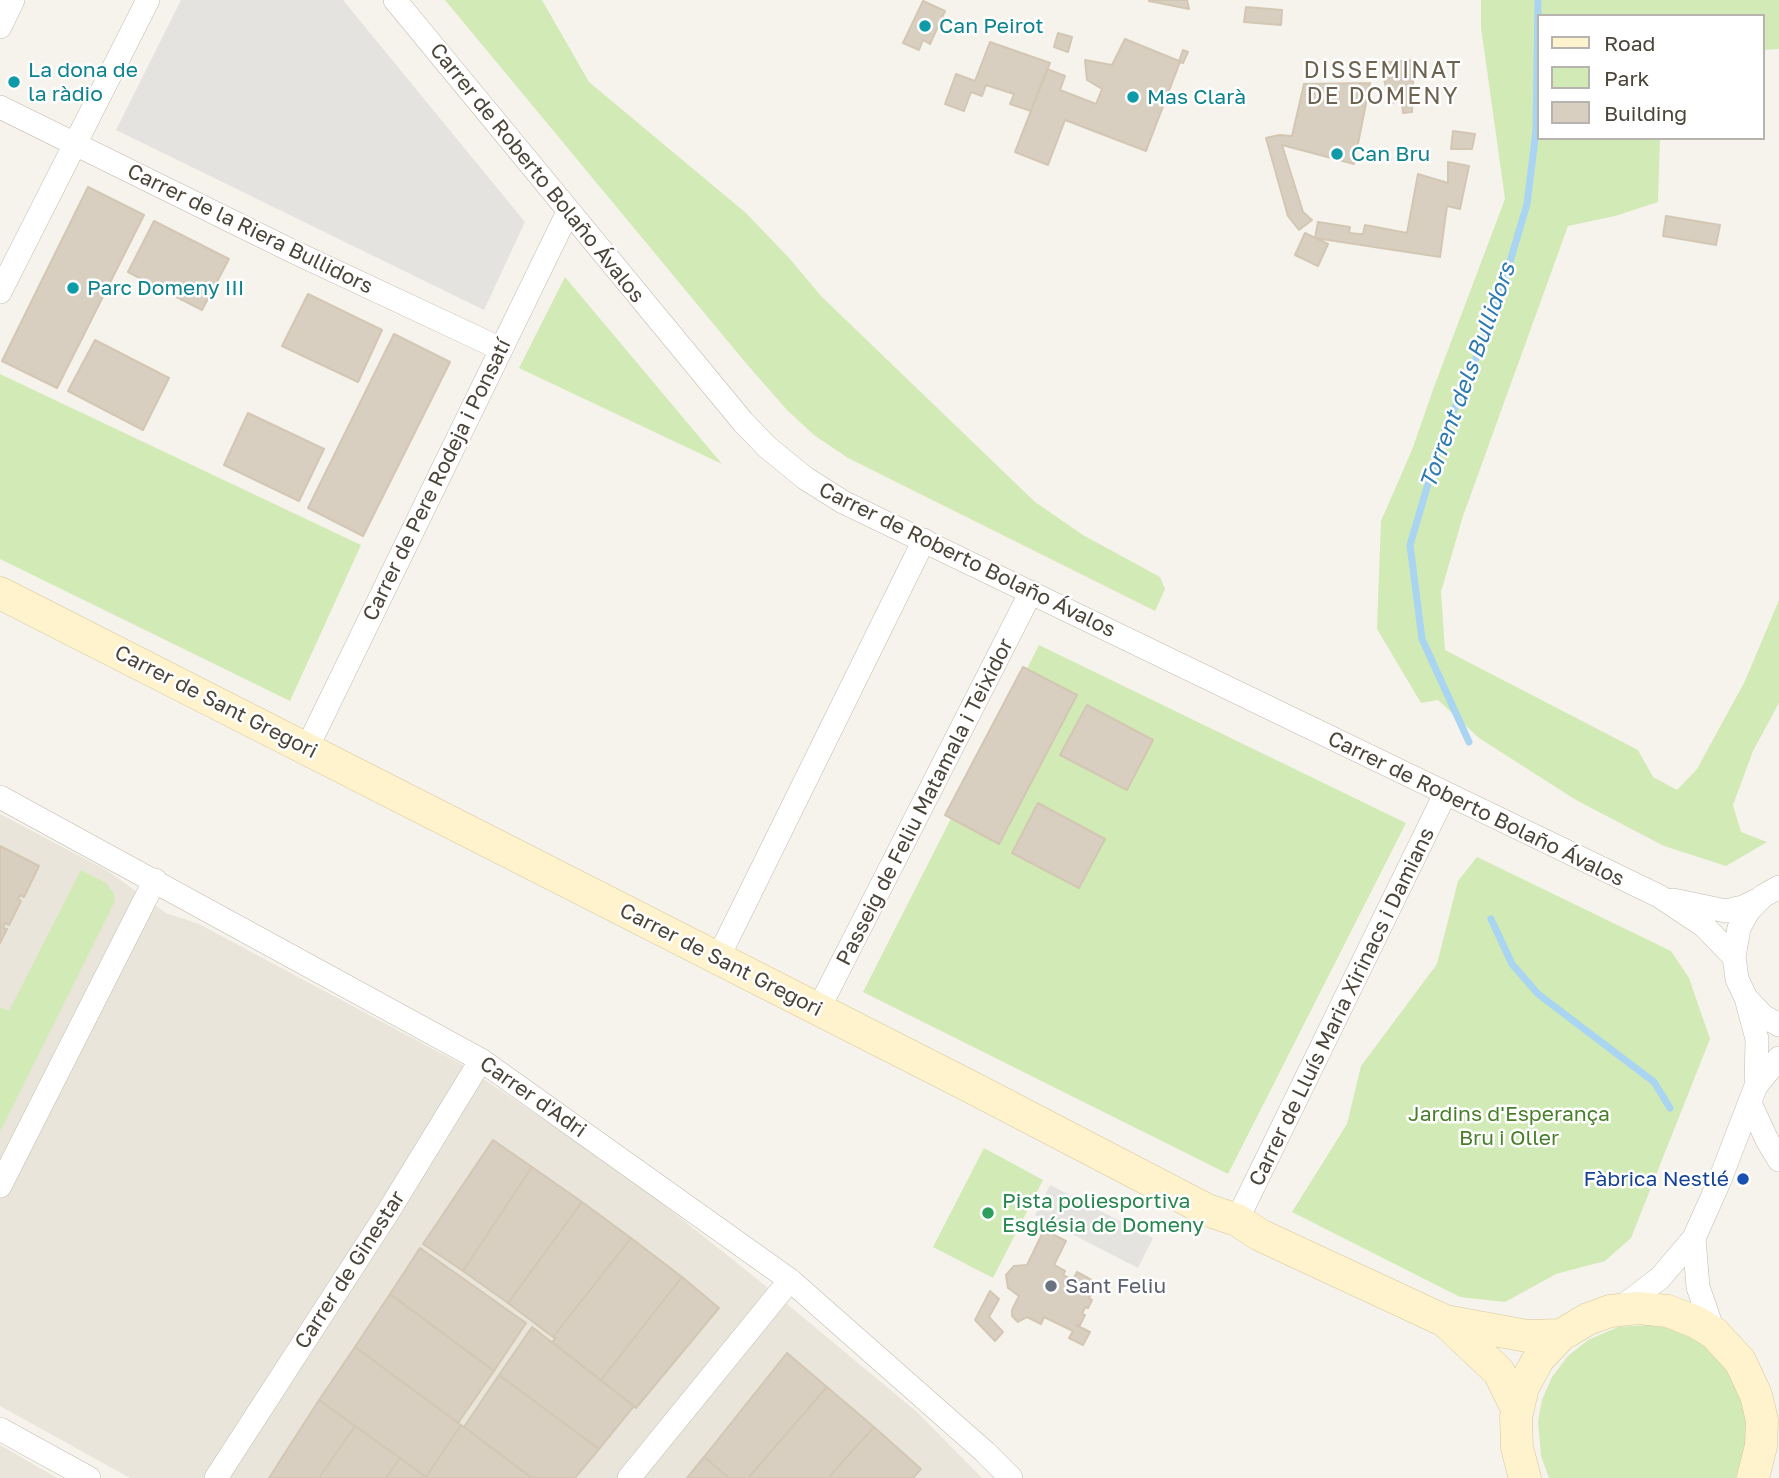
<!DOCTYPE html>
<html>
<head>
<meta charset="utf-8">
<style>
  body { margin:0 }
  #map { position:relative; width:1779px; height:1478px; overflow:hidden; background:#f6f3ec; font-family:"Golos Text",sans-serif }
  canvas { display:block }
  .legend { position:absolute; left:1537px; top:14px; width:228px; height:126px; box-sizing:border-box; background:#fff; border:2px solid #b7b4b0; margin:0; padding:9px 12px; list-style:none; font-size:21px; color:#4b4439 }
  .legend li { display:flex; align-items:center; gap:14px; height:35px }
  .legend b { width:35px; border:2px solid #b7b4b0 }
</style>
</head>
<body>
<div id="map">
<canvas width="1779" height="1478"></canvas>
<ul class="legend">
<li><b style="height:9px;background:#fff3cd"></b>Road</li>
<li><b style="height:19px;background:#d2eab5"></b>Park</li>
<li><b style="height:19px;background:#d8cfc1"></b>Building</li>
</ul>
</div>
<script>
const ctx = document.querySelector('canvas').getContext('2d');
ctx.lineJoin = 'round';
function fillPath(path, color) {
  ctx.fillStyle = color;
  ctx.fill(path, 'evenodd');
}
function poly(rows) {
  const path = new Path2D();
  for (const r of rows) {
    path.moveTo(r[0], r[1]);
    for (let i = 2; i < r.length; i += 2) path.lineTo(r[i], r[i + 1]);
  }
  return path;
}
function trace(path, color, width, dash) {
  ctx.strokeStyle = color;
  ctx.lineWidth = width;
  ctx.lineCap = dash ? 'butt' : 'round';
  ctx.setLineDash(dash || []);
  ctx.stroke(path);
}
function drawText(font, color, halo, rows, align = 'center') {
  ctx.font = font + ' "Golos Text",sans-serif';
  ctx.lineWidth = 5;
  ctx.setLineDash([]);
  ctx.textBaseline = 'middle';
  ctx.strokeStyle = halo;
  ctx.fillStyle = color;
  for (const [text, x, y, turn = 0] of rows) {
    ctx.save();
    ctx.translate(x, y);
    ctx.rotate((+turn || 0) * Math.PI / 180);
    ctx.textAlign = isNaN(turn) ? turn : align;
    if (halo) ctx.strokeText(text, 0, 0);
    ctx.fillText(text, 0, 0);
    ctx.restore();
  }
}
fillPath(poly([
  [0,814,108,871,166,913,199,924,461,1064,628,1176,757,1279,917,1412,982,1478,130,1478,0,1406],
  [0,1445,57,1478,0,1478]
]), '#eae5da');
fillPath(poly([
  [445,0,542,0,589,82,746,213,790,259,821,296,1035,502,1083,535,1160,577,1165,589,1155,611,848,458,814,435,787,410,745,362],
  [1481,0,1779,0,1779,49,1763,50,1763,16,1539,16,1539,138,1660,138,1658,202,1615,216,1568,226,1463,516,1441,592,1445,650,1638,750,1653,777,1677,790,1697,769,1745,681,1779,600,1779,703,1753,751,1733,805,1741,832,1767,842,1726,866,1664,846,1576,800,1479,738,1438,700,1421,703,1377,629,1381,521,1412,450,1434,387,1505,199,1481,27],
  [565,277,722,464,519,368],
  [0,374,361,545,290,701,0,559],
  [1039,645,1406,823,1228,1174,863,992],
  [1477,857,1671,951,1689,978,1710,1039,1631,1238,1605,1261,1556,1274,1505,1302,1460,1297,1292,1212,1347,1124,1361,1066,1437,964,1458,881],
  [81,870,106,883,114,894,115,901,0,1132,0,1007,9,1011],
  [984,1148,1043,1180,993,1278,933,1247],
  [1649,1325,1669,1328,1696,1340,1708,1347,1726,1366,1746,1409,1748,1435,1736,1478,1549,1478,1541,1456,1538,1421,1542,1400,1552,1377,1568,1356,1588,1340,1618,1327]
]), '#d2eab5');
fillPath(poly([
  [181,0,343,0,525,222,484,310,116,130],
  [1050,1185,1153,1238,1138,1268,1035,1215]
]), '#e5e3e0');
trace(poly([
  [1469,742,1422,639,1410,545,1441,440,1494,316,1527,204,1536,131,1538,0],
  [1491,919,1512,964,1538,994,1654,1082,1670,1108]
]), '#a9d4f2', 7);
const building = poly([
  [1149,0,1187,0,1189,9,1149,1,1149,0],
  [923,1,945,11,930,44,923,40,919,50,903,43,923,1],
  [1246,7,1282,10,1281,25,1244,22,1246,7],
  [1058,33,1072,37,1068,52,1054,47,1058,33],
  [1125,39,1179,61,1183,50,1188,52,1183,63,1180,62,1146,151,1065,120,1048,165,1015,152,1047,69,1065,76,1060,90,1096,104,1102,89,1087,80,1085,60,1112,65,1125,39],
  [990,42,1050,63,1031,111,1010,104,1014,94,986,85,982,96,971,92,964,111,945,104,956,74,975,81,990,42],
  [1414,60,1412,112,1403,113,1402,101,1390,103,1380,63,1414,60],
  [1370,83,1354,164,1282,145,1303,212,1312,220,1299,230,1288,216,1266,138,1279,135,1292,136,1304,84,1370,83],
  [1453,131,1475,134,1472,149,1451,149,1453,131],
  [1448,162,1469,166,1460,209,1447,206,1440,257,1315,238,1318,222,1350,227,1349,233,1359,234,1363,234,1365,225,1407,233,1418,174,1448,183,1448,162],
  [88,187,144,215,57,388,2,361,88,187],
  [1666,216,1720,225,1716,245,1663,236,1666,216],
  [154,221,229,259,202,310,128,272,154,221],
  [1305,233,1328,244,1318,266,1295,255,1305,233],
  [308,294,382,330,358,382,282,346,308,294],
  [394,334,450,362,363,536,308,508,394,334],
  [95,340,169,378,143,430,68,391,95,340],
  [248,413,324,449,299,501,224,465,248,413],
  [1023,667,1077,695,999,844,945,815,1023,667],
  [1087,705,1153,740,1127,790,1060,755,1087,705],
  [1038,803,1105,839,1079,888,1012,853,1038,803],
  [0,846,39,866,24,897,20,895,18,899,21,901,9,925,5,923,3,928,7,929,0,943,0,846],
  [493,1140,532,1167,463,1271,423,1244,493,1140],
  [532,1167,582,1202,508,1303,463,1271,532,1167],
  [582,1202,631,1238,553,1337,508,1303,582,1202],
  [1044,1230,1066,1241,1054,1265,1065,1271,1063,1275,1073,1280,1077,1272,1097,1283,1089,1298,1092,1300,1088,1308,1085,1307,1082,1314,1085,1315,1080,1325,1076,1325,1090,1332,1083,1345,1069,1338,1073,1331,1044,1317,1041,1324,1027,1317,1018,1322,1012,1316,1012,1310,1019,1296,1008,1288,1006,1275,1014,1266,1027,1265,1044,1230],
  [631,1238,682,1277,601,1380,552,1342,556,1338,553,1337,631,1238],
  [420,1248,526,1323,494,1371,390,1294,420,1248],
  [682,1277,719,1308,636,1408,601,1380,682,1277],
  [990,1291,999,1299,989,1317,1003,1332,995,1341,975,1320,990,1291],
  [390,1294,494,1371,458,1423,355,1347,390,1294],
  [532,1327,634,1406,599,1449,499,1375,532,1327],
  [355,1347,461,1425,426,1477,319,1400,355,1347],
  [787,1353,827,1387,748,1478,729,1478,704,1457,787,1353],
  [499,1375,599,1449,575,1478,532,1478,464,1427,499,1375],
  [827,1387,874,1427,828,1478,748,1478,827,1387],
  [319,1400,355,1426,319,1478,269,1478,319,1400],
  [461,1425,464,1427,532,1478,428,1478,426,1477,461,1425],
  [355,1426,400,1458,386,1478,319,1478,355,1426],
  [874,1427,921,1469,913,1478,828,1478,874,1427],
  [704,1457,729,1478,687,1478,704,1457],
  [400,1458,426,1477,428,1478,386,1478,400,1458]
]);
fillPath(building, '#d8cfc1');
trace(building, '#d3c7b4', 2);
const street = poly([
  [395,0,743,422,767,447,805,478,843,502,1659,896,1704,926,1734,957],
  [0,27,13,0],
  [0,107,292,251,501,349],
  [0,292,148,0],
  [307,748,568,212],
  [0,797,481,1060,790,1280,985,1452,1011,1478],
  [1779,887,1763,896,1749,910,1739,928,1734,957,1737,979,1746,998,1763,1016,1779,1025],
  [1673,900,1726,911,1743,907,1757,900],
  [718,958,924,540],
  [818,1010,1031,592],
  [1756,1086,1779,1058],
  [1750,1103,1767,1140,1779,1160],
  [0,1186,155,880],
  [1237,1220,1445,794],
  [1694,1238,1698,1287,1714,1333],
  [1618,1310,1660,1278,1694,1238,1719,1182,1756,1086,1757,1039,1746,998],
  [0,1429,89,1478],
  [216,1478,388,1212,481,1060],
  [629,1478,790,1280]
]);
const secondary = poly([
  [0,593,971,1087,1207,1210,1237,1220,1260,1235,1445,1321,1527,1336,1561,1335],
  [1445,1321,1499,1372,1517,1409],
  [1525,1478,1517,1448,1516,1417,1523,1387,1539,1358,1561,1335,1588,1319,1610,1311,1638,1308,1668,1311,1696,1322,1714,1333,1740,1361,1756,1395,1762,1420,1761,1446,1753,1478]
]);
trace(street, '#c2bbae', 24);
trace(secondary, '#d6c79b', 33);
trace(street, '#fff', 23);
trace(secondary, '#fff3cd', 32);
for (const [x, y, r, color] of [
  [925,26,7,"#0f9aa8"],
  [14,82,7,"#0f9aa8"],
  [1133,97,7,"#0f9aa8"],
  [1337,154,7,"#0f9aa8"],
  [73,288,7,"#0f9aa8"],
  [1743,1179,7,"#1a4fb4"],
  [988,1213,7,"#2e9e5b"],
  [1051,1286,7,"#6b7280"]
]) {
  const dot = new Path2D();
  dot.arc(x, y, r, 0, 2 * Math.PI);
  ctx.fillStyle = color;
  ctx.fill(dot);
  trace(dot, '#fff', 2.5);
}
drawText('21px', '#0d838f', '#fff', [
  ["Can Peirot",939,26],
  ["La dona de",28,70],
  ["la ràdio",28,94],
  ["Mas Clarà",1147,97],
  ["Can Bru",1351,154],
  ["Parc Domeny III",87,288]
], 'left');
drawText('21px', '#4b4439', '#fff', [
  ["Carrer de Roberto Bolaño Ávalos",537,173,51],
  ["Carrer de la Riera Bullidors",250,229,26],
  ["Carrer de Pere Rodeja i Ponsatí",437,480,-64],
  ["Carrer de Roberto Bolaño Ávalos",967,560,26],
  ["Carrer de Sant Gregori",216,702,27],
  ["Passeig de Feliu Matamala i Teixidor",925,802,-63],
  ["Carrer de Roberto Bolaño Ávalos",1476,809,26],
  ["Carrer de Sant Gregori",721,960,27],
  ["Carrer de Lluís Maria Xirinacs i Damians",1342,1007,-64],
  ["Carrer d'Adri",533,1097,35],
  ["Carrer de Ginestar",350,1270,-57]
]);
drawText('21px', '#4a7f2a', '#fff', [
  ["Jardins d'Esperança",1509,1114],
  ["Bru i Oller",1509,1138]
]);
drawText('21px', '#164399', '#fff', [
  ["Fàbrica Nestlé",1729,1179]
], 'right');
drawText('21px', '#27864d', '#fff', [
  ["Pista poliesportiva",1002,1201],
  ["Església de Domeny",1002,1225]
], 'left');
drawText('21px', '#5b616d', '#fff', [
  ["Sant Feliu",1065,1286]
], 'left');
ctx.letterSpacing = '2px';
drawText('23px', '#6e6250', '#fff', [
  ["DISSEMINAT",1383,71],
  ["DE DOMENY",1383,97]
]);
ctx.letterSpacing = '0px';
drawText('italic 23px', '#2e7ab2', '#fff', [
  ["Torrent dels Bullidors",1468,376,-70]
]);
</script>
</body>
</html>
